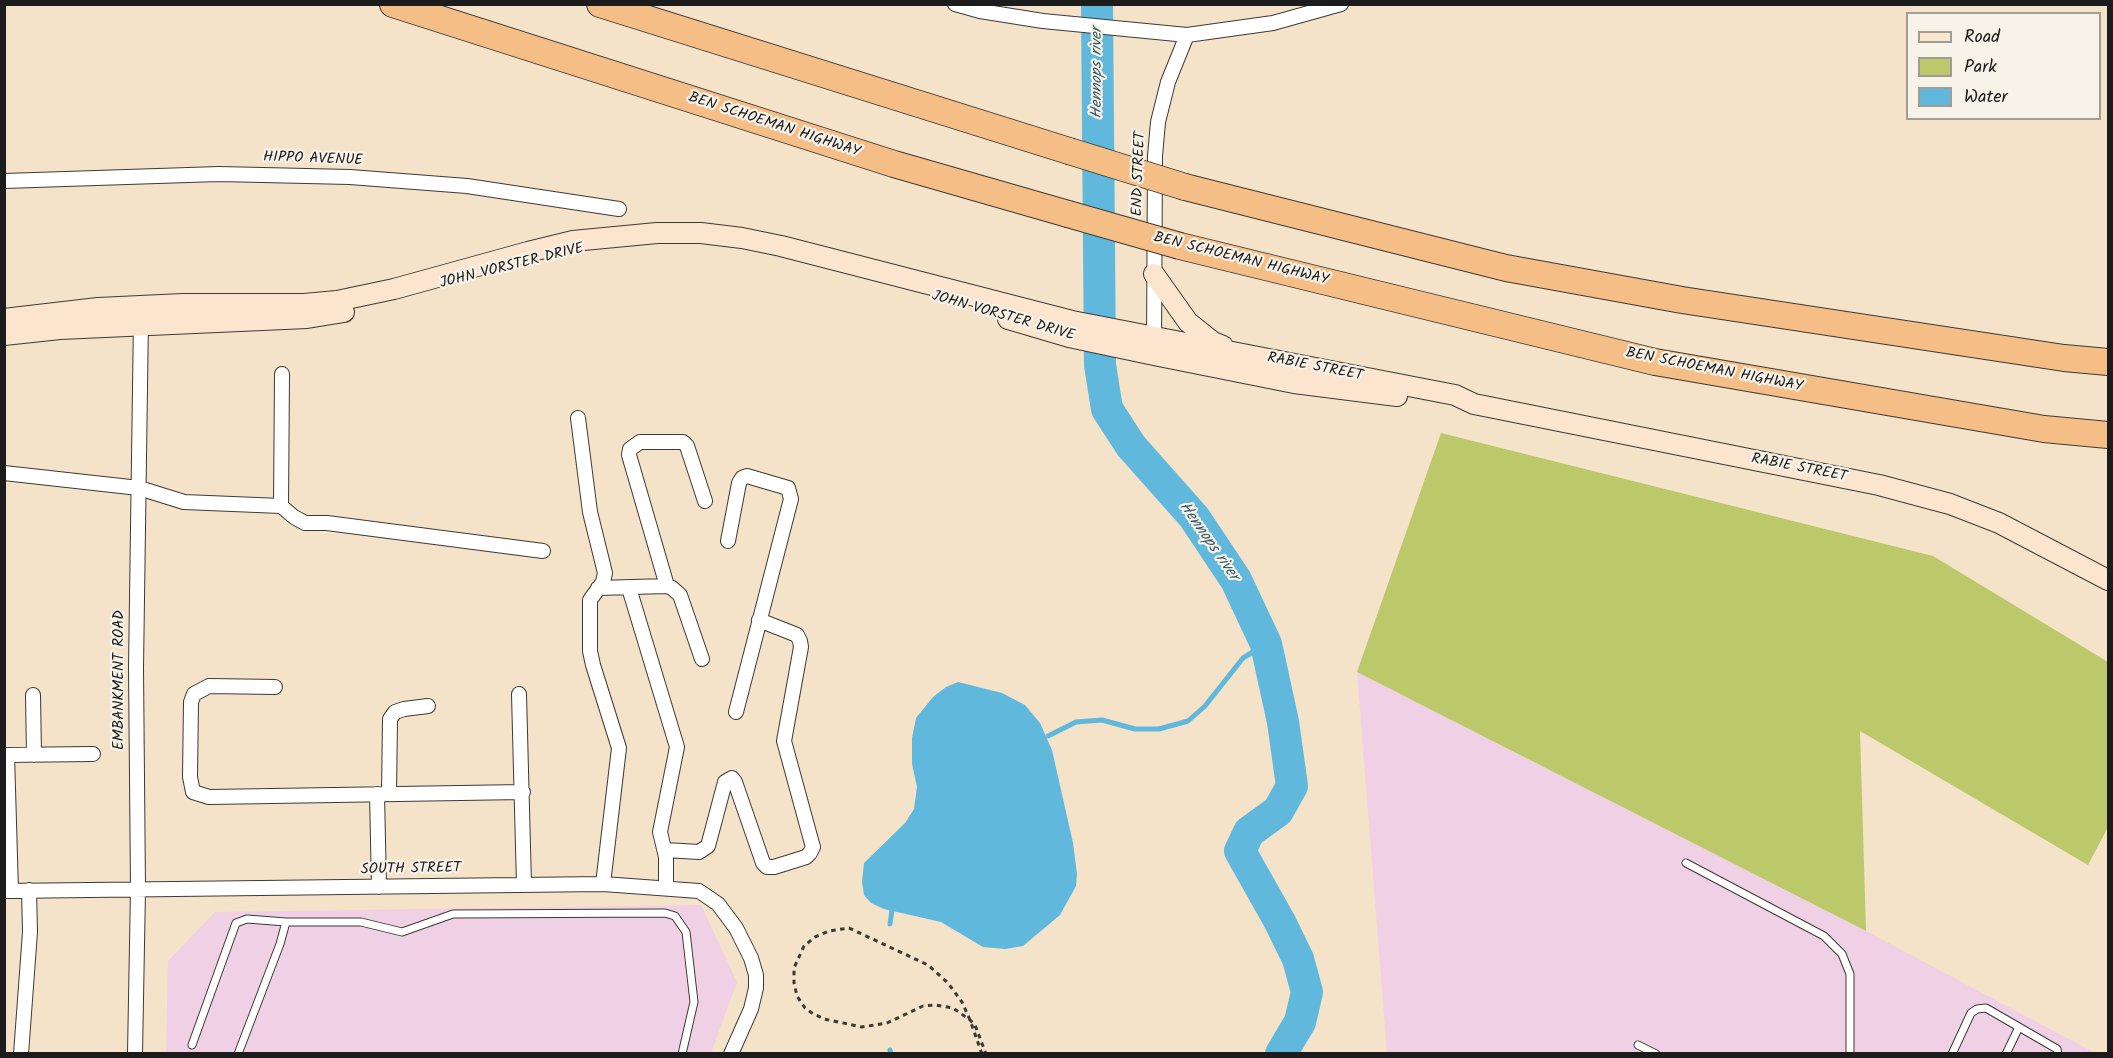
<!DOCTYPE html>
<html>
<head>
<meta charset="utf-8">
<style>
  body { margin:0 }
  #map { position:relative; width:2113px; height:1058px; overflow:hidden; background:#f4e2c9; font-family:Kalam,sans-serif }
  canvas { display:block }
  .frame { position:absolute; inset:0; border:6px solid #1c1c1c; pointer-events:none }
  .legend { position:absolute; left:1906px; top:12px; width:195px; height:108px; box-sizing:border-box; background:#f7f3e8; border:2px solid #9f9d96; margin:0; padding:8px 10px; list-style:none; font-size:18px; color:#1c1c1c }
  .legend li { display:flex; align-items:center; gap:12px; height:30px }
  .legend b { width:30px; border:2px solid #9f9d96 }
</style>
</head>
<body>
<div id="map">
<canvas width="2113" height="1058"></canvas>
<div class="frame"></div>
<ul class="legend">
<li><b style="height:8px;background:#fbe5cf"></b>Road</li>
<li><b style="height:16px;background:#bcc96a"></b>Park</li>
<li><b style="height:16px;background:#60b9dd"></b>Water</li>
</ul>
</div>
<script>
const ctx = document.querySelector('canvas').getContext('2d');
ctx.lineJoin = 'round';
function fillPath(path, color) {
  ctx.fillStyle = color;
  ctx.fill(path, 'evenodd');
}
function poly(rows) {
  const path = new Path2D();
  for (const r of rows) {
    path.moveTo(r[0], r[1]);
    for (let i = 2; i < r.length; i += 2) path.lineTo(r[i], r[i + 1]);
  }
  return path;
}
function trace(path, color, width, dash) {
  ctx.strokeStyle = color;
  ctx.lineWidth = width;
  ctx.lineCap = dash ? 'butt' : 'round';
  ctx.setLineDash(dash || []);
  ctx.stroke(path);
}
function drawText(font, color, halo, rows, align = 'center') {
  ctx.font = font + ' Kalam,sans-serif';
  ctx.lineWidth = 4.5;
  ctx.setLineDash([]);
  ctx.textBaseline = 'middle';
  ctx.strokeStyle = halo;
  ctx.fillStyle = color;
  for (const [text, x, y, turn = 0] of rows) {
    ctx.save();
    ctx.translate(x, y);
    ctx.rotate((+turn || 0) * Math.PI / 180);
    ctx.textAlign = isNaN(turn) ? turn : align;
    if (halo) ctx.strokeText(text, 0, 0);
    ctx.fillText(text, 0, 0);
    ctx.restore();
  }
}
fillPath(poly([
  [1357,672,1866,931,2095,1053,1387,1053],
  [701,905,737,982,711,1053,166,1054,168,961,215,912]
]), '#f0d0e4');
fillPath(poly([
  [1441,433,1933,556,2108,662,2108,827,2088,865,1860,731,1866,931,1357,672]
]), '#bcc96a');
fillPath(poly([
  [958,682,1002,693,1025,705,1040,723,1052,750,1073,843,1077,874,1076,886,1060,915,1023,946,1005,949,983,947,941,922,884,909,871,903,864,895,862,882,864,863,905,823,914,809,917,787,912,764,912,738,916,718,933,697,946,687]
]), '#60b9dd');
trace(poly([
  [1048,736,1076,722,1102,720,1135,729,1159,729,1188,721,1205,706,1243,658,1266,644],
  [890,924,892,910],
  [890,1050,891,1054]
]), '#60b9dd', 5);
trace(poly([
  [1097,4,1100,365,1107,409,1131,446,1194,517,1236,580,1266,644,1283,722,1292,786,1278,811,1249,832,1240,851,1280,922,1298,959,1307,992,1300,1022,1281,1054]
]), '#60b9dd', 32);
const lane = poly([
  [1686,863,1824,936,1842,954,1850,974,1850,1054],
  [192,1045,236,923,247,919,286,922],
  [1638,1045,1656,1054],
  [238,1054,280,944,286,922,361,922,402,932,453,914,665,913,675,916,686,932,694,1002,682,1054],
  [1952,1054,1971,1013,1977,1009,1986,1008,2057,1049,2058,1054],
  [2006,1054,2019,1027]
]);
const street = poly([
  [955,4,980,11,1043,21,1187,35,1273,23,1341,4],
  [4,181,219,174,350,177,467,186,619,209],
  [1154,346,1155,156,1158,122,1168,82,1187,35],
  [578,418,590,512,605,573,603,582,590,600,590,651,593,665,619,748,603,884],
  [4,473,139,488,184,502,281,506,294,517,305,523,327,523,543,551],
  [281,506,282,374],
  [728,541,739,483,742,478,747,476,788,488,791,499,736,712],
  [667,586,629,455,630,449,640,442,683,442,687,446,705,501],
  [598,588,667,586,672,588,680,595,702,659],
  [629,588,677,747,660,832,666,857,666,888],
  [275,687,209,686,194,694,191,702,190,777,193,792,209,797,523,792],
  [519,694,524,885],
  [33,695,34,755],
  [4,755,93,754],
  [7,755,11,891],
  [377,794,379,887],
  [389,794,390,719,395,712,404,709,428,706],
  [665,850,699,852,708,846,725,782,732,778,735,782,763,863,767,867,774,867,806,857,810,853,813,847,811,840,784,741,801,647,800,641,797,635,759,620],
  [4,891,603,884,699,891,718,904,736,928,751,958,756,975,756,988,751,1009,731,1054],
  [21,1054,30,932,29,890],
  [135,1054,138,889,136,668,141,318]
]);
const secondary = poly([
  [1154,274,1188,322,1213,342,1223,346],
  [4,319,98,308,183,304,304,304,337,301,394,289,528,252,573,241,657,233,701,233,742,238,781,246,1072,321,1455,395,1474,404,1879,485,1950,504,1999,523,2108,580],
  [1008,319,1069,337,1154,355,1294,383,1397,396],
  [4,335,60,329,307,318,344,312]
]);
const highway = poly([
  [393,4,894,164,1068,214],
  [600,4,1069,151],
  [1185,187,1506,268,1682,300,2064,358,2108,362],
  [1180,246,1655,362,2044,429,2108,435]
]);
trace(lane, '#3c3a36', 9);
trace(street, '#3c3a36', 16);
trace(secondary, '#3c3a36', 22);
trace(highway, '#3c3a36', 28);
trace(poly([
  [982,1054,970,1020,962,1002,948,983,928,965,849,928,829,931,815,937,804,946,794,968,794,983,797,996,805,1008,812,1013,824,1019,862,1027,887,1023,923,1006,935,1005,953,1008,970,1020,975,1025,986,1054]
]), '#3c3a36', 3, [4.5, 4.5]);
trace(lane, '#fff', 7);
trace(street, '#fff', 14);
trace(secondary, '#fbe5cf', 20);
trace(highway, '#f6be87', 26);
const highwayBridge = poly([
  [1069,151,1185,187],
  [1068,214,1180,246]
]);
trace(highwayBridge, '#3c3a36', 28, []);
trace(highwayBridge, '#f6be87', 26);
drawText('15px', '#1c1c1c', '#f7f3e8', [
  ["BEN SCHOEMAN HIGHWAY",774,126,18],
  ["HIPPO AVENUE",313,160,2],
  ["END STREET",1140,174,-88],
  ["BEN SCHOEMAN HIGHWAY",1241,260,14],
  ["JOHN VORSTER DRIVE",512,267,-14],
  ["JOHN VORSTER DRIVE",1003,317,16],
  ["RABIE STREET",1315,368,11],
  ["BEN SCHOEMAN HIGHWAY",1714,371,11],
  ["RABIE STREET",1799,469,11],
  ["EMBANKMENT ROAD",120,680,-90],
  ["SOUTH STREET",411,870,-1]
]);
drawText('italic 16px', '#375b69', '#f7f3e8', [
  ["Hennops river",1098,73,-90],
  ["Hennops river",1208,542,55]
]);
</script>
</body>
</html>
